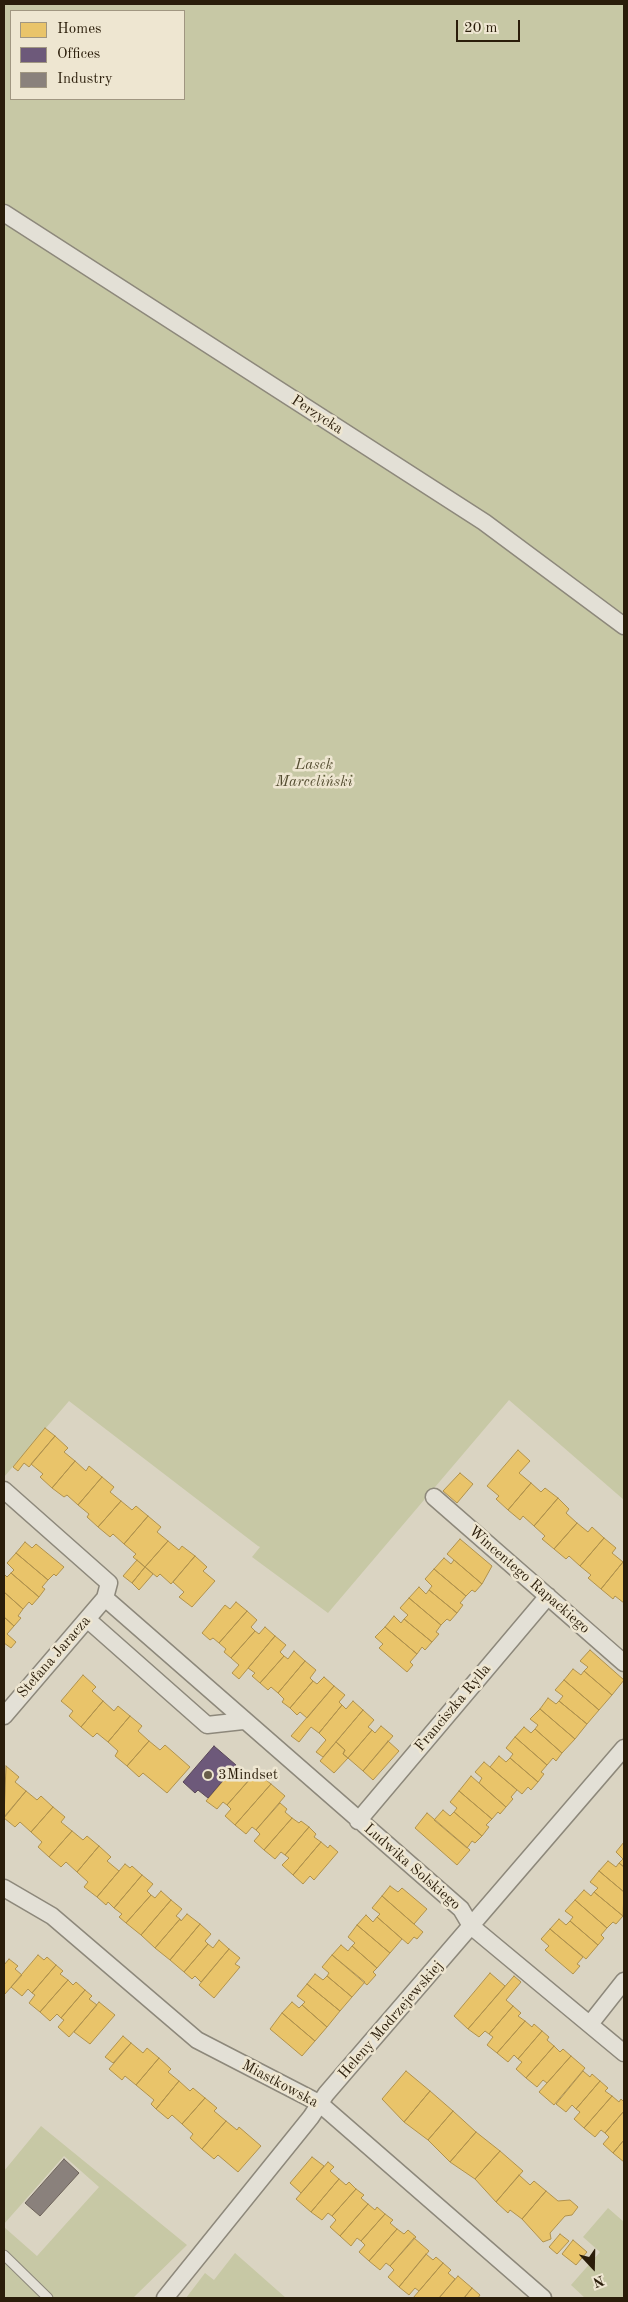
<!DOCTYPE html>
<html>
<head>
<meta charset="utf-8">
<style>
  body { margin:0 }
  #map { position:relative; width:628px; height:2302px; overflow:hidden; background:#dad4c2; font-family:"Old Standard TT",serif }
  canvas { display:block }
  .frame { position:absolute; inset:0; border:5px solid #2a1d0a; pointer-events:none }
  .legend { position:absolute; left:10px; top:10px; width:175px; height:90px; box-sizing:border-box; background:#eee6d1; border:1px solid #a09681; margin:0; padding:6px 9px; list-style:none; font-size:15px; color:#2a1d0a }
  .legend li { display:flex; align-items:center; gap:10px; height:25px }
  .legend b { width:25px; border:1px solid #a09681 }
  .north { position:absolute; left:568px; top:2242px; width:50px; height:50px; -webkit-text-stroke:4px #eee6d1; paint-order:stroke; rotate:159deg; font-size:14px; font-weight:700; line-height:20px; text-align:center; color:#2a1d0a }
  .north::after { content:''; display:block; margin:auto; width:18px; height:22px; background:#2a1d0a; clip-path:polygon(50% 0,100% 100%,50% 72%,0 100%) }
  .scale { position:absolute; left:456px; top:20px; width:64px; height:22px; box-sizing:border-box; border:2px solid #2a1d0a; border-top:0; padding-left:6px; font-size:15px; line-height:18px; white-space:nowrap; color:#2a1d0a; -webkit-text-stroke:4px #eee6d1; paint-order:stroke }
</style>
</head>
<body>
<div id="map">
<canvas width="628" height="2302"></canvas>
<div class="frame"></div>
<ul class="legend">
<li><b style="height:14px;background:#e9c46a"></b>Homes</li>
<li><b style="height:14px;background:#6d597a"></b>Offices</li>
<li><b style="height:14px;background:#8a817c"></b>Industry</li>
</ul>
<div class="north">N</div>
<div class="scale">20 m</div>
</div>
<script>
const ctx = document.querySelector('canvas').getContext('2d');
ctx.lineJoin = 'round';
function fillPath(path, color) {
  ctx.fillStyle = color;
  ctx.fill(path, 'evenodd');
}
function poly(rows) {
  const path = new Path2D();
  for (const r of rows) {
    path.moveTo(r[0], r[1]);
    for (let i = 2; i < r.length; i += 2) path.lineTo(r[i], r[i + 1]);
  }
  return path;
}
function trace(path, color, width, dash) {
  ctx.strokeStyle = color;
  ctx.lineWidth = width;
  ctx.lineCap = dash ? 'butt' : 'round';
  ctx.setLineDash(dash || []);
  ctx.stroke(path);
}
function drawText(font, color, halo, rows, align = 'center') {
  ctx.font = font + ' "Old Standard TT",serif';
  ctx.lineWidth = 5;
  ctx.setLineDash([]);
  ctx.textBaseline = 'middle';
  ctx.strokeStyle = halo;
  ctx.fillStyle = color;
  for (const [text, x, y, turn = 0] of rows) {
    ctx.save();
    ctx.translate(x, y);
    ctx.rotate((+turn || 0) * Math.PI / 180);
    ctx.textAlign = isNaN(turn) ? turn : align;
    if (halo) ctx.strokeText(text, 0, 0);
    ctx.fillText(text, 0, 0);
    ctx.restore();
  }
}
fillPath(poly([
  [4,4,624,4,624,1500,509,1400,328,1613,252,1557,260,1547,258,1546,69,1401,4,1477],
  [11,11,184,11,184,99,11,99],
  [41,2126,187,2245,133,2298,4,2298,4,2227,37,2256,99,2187,64,2156,4,2224,4,2171],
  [608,2208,624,2222,624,2298,585,2298,571,2285,600,2252,583,2237],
  [235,2253,286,2298,186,2298,205,2273,214,2280]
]), '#c7c8a5');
const homes = poly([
  [45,1428,55,1436,29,1467,24,1463,18,1471,13,1467,45,1428],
  [55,1436,68,1448,64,1452,75,1461,52,1488,40,1477,43,1474,31,1464,55,1436],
  [518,1450,530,1461,519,1473,531,1483,508,1510,496,1499,499,1496,487,1486,518,1450],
  [75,1461,86,1471,89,1466,102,1477,78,1505,67,1495,64,1497,52,1488,75,1461],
  [460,1473,473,1484,457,1503,443,1491,460,1473],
  [102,1477,114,1487,110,1492,121,1501,98,1527,87,1517,89,1514,78,1505,102,1477],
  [531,1483,541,1492,545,1488,558,1498,534,1526,523,1516,520,1520,508,1510,531,1483],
  [558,1498,569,1509,566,1513,577,1523,554,1549,542,1539,545,1536,534,1526,558,1498],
  [121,1501,132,1510,136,1506,148,1516,124,1544,113,1534,110,1537,98,1527,121,1501],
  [148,1516,161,1527,157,1532,168,1541,145,1567,133,1557,136,1554,124,1544,148,1516],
  [577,1523,588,1532,592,1527,604,1538,580,1566,569,1556,566,1559,554,1549,577,1523],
  [604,1538,616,1548,612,1553,623,1562,601,1589,588,1578,591,1575,580,1566,604,1538],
  [460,1539,492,1566,482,1584,447,1554,460,1539],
  [168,1541,179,1550,182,1546,195,1556,171,1584,160,1574,157,1577,145,1567,168,1541],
  [25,1542,32,1548,36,1544,64,1567,56,1576,54,1574,48,1580,16,1553,25,1542],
  [16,1553,48,1580,42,1587,45,1589,39,1597,11,1573,14,1570,7,1563,16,1553],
  [195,1556,207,1567,203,1571,215,1581,192,1607,179,1597,184,1592,173,1582,195,1556],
  [444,1558,451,1564,454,1560,482,1584,475,1592,472,1590,466,1596,434,1569,444,1558],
  [137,1560,145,1567,132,1583,123,1576,137,1560],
  [623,1562,624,1563,624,1603,615,1596,613,1599,601,1589,623,1562],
  [145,1567,153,1574,139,1590,132,1583,145,1567],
  [434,1569,466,1596,460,1603,463,1605,457,1613,429,1590,432,1586,425,1579,434,1569],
  [11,1573,39,1597,32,1605,29,1602,23,1609,4,1592,4,1574,7,1577,11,1573],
  [419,1587,426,1594,429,1590,457,1613,450,1621,447,1619,441,1625,409,1598,419,1587],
  [4,1592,23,1609,18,1616,21,1618,14,1626,4,1617,4,1592],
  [409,1598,441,1625,436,1632,439,1634,432,1642,404,1619,408,1615,400,1608,409,1598],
  [236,1602,247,1611,219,1643,213,1638,210,1640,202,1633,225,1605,230,1609,236,1602],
  [247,1611,257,1620,251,1627,255,1631,231,1658,224,1652,226,1649,219,1643,247,1611],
  [394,1616,401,1623,404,1619,432,1642,425,1650,422,1647,417,1654,385,1627,394,1616],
  [4,1617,14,1626,7,1634,16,1642,11,1648,4,1643,4,1617],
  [265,1627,275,1636,239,1679,232,1673,239,1665,231,1658,255,1631,259,1634,265,1627],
  [385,1627,417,1654,410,1662,413,1665,407,1672,379,1648,383,1644,375,1637,385,1627],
  [275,1636,286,1645,280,1652,284,1656,260,1683,252,1676,255,1673,248,1668,275,1636],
  [590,1650,624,1680,612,1695,584,1671,588,1667,580,1661,590,1650],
  [294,1651,305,1661,278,1693,271,1687,268,1690,260,1683,284,1656,288,1659,294,1651],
  [305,1661,316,1670,310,1678,313,1681,290,1708,282,1702,284,1699,278,1693,305,1661],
  [573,1669,581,1675,584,1671,612,1695,599,1710,564,1680,573,1669],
  [83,1675,96,1687,92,1691,103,1701,81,1727,69,1716,73,1711,61,1701,83,1675],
  [324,1677,334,1686,307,1718,300,1712,297,1715,290,1708,313,1681,317,1684,324,1677],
  [564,1680,599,1710,587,1724,559,1701,563,1696,555,1690,564,1680],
  [334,1686,345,1695,339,1702,342,1705,319,1733,311,1727,299,1742,291,1736,334,1686],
  [548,1698,556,1704,559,1701,587,1724,575,1739,540,1709,548,1698],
  [103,1701,114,1711,118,1706,130,1716,108,1742,97,1733,93,1737,81,1727,103,1701],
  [353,1701,363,1710,323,1757,316,1752,326,1740,319,1733,342,1705,346,1709,353,1701],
  [540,1709,575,1739,562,1753,535,1729,538,1725,530,1719,540,1709],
  [363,1710,374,1720,368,1727,372,1730,348,1758,343,1754,345,1750,336,1742,363,1710],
  [130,1716,142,1726,138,1731,149,1741,127,1766,115,1756,118,1751,108,1742,130,1716],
  [381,1726,393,1736,363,1771,348,1758,372,1730,375,1733,381,1726],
  [524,1727,531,1733,535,1729,562,1753,556,1761,553,1758,547,1765,515,1737,524,1727],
  [515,1737,547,1765,541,1772,544,1774,538,1782,510,1758,513,1754,506,1748,515,1737],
  [149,1741,160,1750,165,1745,190,1767,167,1793,143,1773,139,1777,127,1766,149,1741],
  [388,1741,399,1751,373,1780,363,1771,388,1741],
  [336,1742,345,1750,343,1754,348,1758,334,1773,320,1761,336,1742],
  [499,1756,506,1762,510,1758,538,1782,531,1790,528,1787,522,1794,490,1767,499,1756],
  [484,1762,517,1790,511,1797,513,1799,506,1807,479,1783,482,1778,475,1772,484,1762],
  [6,1766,19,1777,15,1782,26,1791,4,1817,6,1766],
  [234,1768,241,1774,243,1771,251,1778,227,1805,223,1802,217,1809,206,1801,234,1768],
  [256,1772,271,1784,235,1825,225,1816,231,1809,227,1805,256,1772],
  [471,1776,506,1807,500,1814,498,1812,492,1819,459,1791,471,1776],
  [271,1784,285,1796,256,1830,252,1827,246,1834,235,1825,271,1784],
  [26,1791,37,1800,41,1796,53,1807,31,1832,20,1822,15,1827,4,1818,26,1791],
  [459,1791,492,1819,486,1825,489,1827,482,1836,454,1812,457,1808,450,1802,459,1791],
  [280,1803,287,1809,285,1812,292,1818,264,1850,254,1841,260,1834,256,1830,280,1803],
  [53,1807,65,1817,61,1822,72,1831,49,1857,38,1847,42,1842,31,1832,53,1807],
  [443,1810,450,1816,454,1812,482,1836,475,1843,472,1841,467,1848,434,1820,443,1810],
  [427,1813,470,1850,457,1865,415,1828,427,1813],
  [292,1818,299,1823,301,1821,309,1827,285,1855,281,1852,275,1859,264,1850,292,1818],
  [309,1827,316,1834,314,1837,321,1842,293,1875,282,1865,289,1858,285,1855,309,1827],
  [72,1831,83,1840,87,1836,99,1846,77,1872,66,1862,61,1867,49,1857,72,1831],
  [321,1842,328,1848,330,1845,338,1852,314,1880,310,1876,303,1884,293,1875,321,1842],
  [624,1842,624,1867,619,1863,623,1859,616,1852,624,1842],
  [99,1846,111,1857,107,1861,119,1871,97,1897,84,1887,88,1882,77,1872,99,1846],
  [608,1861,616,1867,619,1863,624,1867,624,1892,599,1871,608,1861],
  [125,1864,130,1868,132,1866,142,1875,114,1908,108,1902,106,1905,97,1897,125,1864],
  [599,1871,624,1892,623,1916,594,1892,598,1888,590,1882,599,1871],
  [142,1875,153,1884,147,1891,151,1895,126,1923,119,1917,122,1914,114,1908,142,1875],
  [390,1886,398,1892,402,1888,427,1909,414,1924,382,1896,390,1886],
  [584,1890,591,1896,594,1892,623,1916,616,1924,613,1922,607,1928,575,1900,584,1890],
  [161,1891,171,1900,141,1935,126,1923,151,1895,155,1898,161,1891],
  [382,1896,423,1932,417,1939,414,1937,408,1944,377,1917,380,1914,372,1908,382,1896],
  [171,1900,182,1909,176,1916,180,1919,155,1948,141,1935,171,1900],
  [575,1900,607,1928,601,1935,604,1938,598,1945,570,1921,573,1917,565,1911,575,1900],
  [187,1914,200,1924,170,1960,155,1948,180,1919,181,1921,187,1914],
  [366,1915,373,1922,377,1917,402,1939,390,1953,357,1925,366,1915],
  [559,1919,566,1925,570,1921,598,1945,586,1959,550,1929,559,1919],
  [200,1924,211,1934,205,1941,208,1944,184,1972,170,1960,200,1924],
  [357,1925,390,1953,377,1968,352,1946,355,1943,348,1937,357,1925],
  [550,1929,583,1957,577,1964,580,1966,573,1974,545,1950,549,1946,541,1939,550,1929],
  [219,1940,229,1949,201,1982,195,1976,192,1979,184,1972,208,1944,213,1948,219,1940],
  [341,1945,348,1951,352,1946,377,1968,373,1972,376,1975,367,1985,332,1955,341,1945],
  [229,1949,240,1958,235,1964,240,1967,214,1998,199,1985,229,1949],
  [38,1955,44,1960,47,1957,56,1965,32,1993,28,1989,22,1996,11,1987,38,1955],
  [332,1955,365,1982,352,1997,327,1976,329,1973,322,1967,332,1955],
  [9,1959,18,1966,15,1969,22,1975,4,1995,4,1965,9,1959],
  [56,1965,63,1971,60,1974,68,1980,40,2012,29,2003,35,1995,32,1993,56,1965],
  [490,1973,505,1986,468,2029,454,2016,490,1973],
  [315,1974,323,1980,327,1976,352,1997,340,2011,307,1984,315,1974],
  [514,1976,521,1982,506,2000,513,2006,489,2034,485,2031,479,2037,468,2029,514,1976],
  [68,1980,73,1985,76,1982,85,1990,61,2018,57,2014,50,2021,40,2012,68,1980],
  [307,1984,340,2011,327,2027,302,2005,305,2002,297,1996,307,1984],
  [85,1990,92,1996,89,1999,97,2005,69,2037,58,2027,64,2020,61,2018,85,1990],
  [99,2002,115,2015,90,2044,74,2032,99,2002],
  [292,2002,299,2008,302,2005,327,2027,315,2041,282,2013,292,2002],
  [513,2006,521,2013,518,2016,525,2021,497,2053,487,2045,493,2037,489,2034,513,2006],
  [282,2013,315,2041,302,2056,270,2029,282,2013],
  [525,2021,532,2027,534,2024,542,2031,518,2059,514,2055,508,2062,497,2053,525,2021],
  [542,2031,549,2037,547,2040,554,2046,526,2078,516,2069,522,2062,518,2059,542,2031],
  [123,2036,131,2043,113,2063,105,2057,123,2036],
  [131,2043,143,2053,147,2048,159,2058,136,2085,125,2076,122,2080,109,2069,131,2043],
  [554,2046,560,2052,563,2049,571,2056,547,2083,543,2080,537,2087,526,2078,554,2046],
  [571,2056,585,2068,554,2105,539,2092,571,2056],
  [159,2058,171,2069,168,2072,179,2081,156,2109,151,2104,154,2100,136,2085,159,2058],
  [406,2071,430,2091,404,2122,382,2099,406,2071],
  [583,2071,590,2077,592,2074,600,2081,576,2109,572,2105,566,2112,556,2104,583,2071],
  [179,2081,190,2091,193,2088,205,2098,182,2124,172,2115,168,2119,156,2109,179,2081],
  [600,2081,608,2088,605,2091,612,2096,584,2128,574,2119,580,2112,576,2109,600,2081],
  [430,2091,453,2111,428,2140,404,2122,430,2091],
  [612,2096,619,2102,621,2099,624,2102,624,2111,605,2133,601,2130,595,2137,584,2128,612,2096],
  [205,2098,217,2108,214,2111,226,2121,202,2149,190,2138,193,2134,182,2124,205,2098],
  [453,2111,476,2132,450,2162,428,2140,453,2111],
  [624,2111,624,2140,613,2153,603,2144,609,2137,605,2133,624,2111],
  [226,2121,237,2130,239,2127,261,2146,238,2172,218,2155,214,2159,202,2149,226,2121],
  [476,2132,500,2151,475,2179,450,2162,476,2132],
  [624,2140,624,2162,613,2153,624,2140],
  [500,2151,523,2171,496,2202,475,2179,500,2151],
  [312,2157,324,2166,301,2193,290,2183,312,2157],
  [328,2162,334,2167,330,2171,339,2179,311,2212,296,2199,328,2162],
  [519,2175,530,2185,534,2181,546,2191,522,2219,510,2210,508,2213,496,2202,519,2175],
  [339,2179,346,2185,349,2182,356,2189,332,2216,328,2213,322,2220,311,2212,339,2179],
  [356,2189,364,2195,361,2198,368,2204,340,2236,330,2227,336,2220,332,2216,356,2189],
  [546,2191,558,2201,570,2200,578,2207,572,2215,565,2216,550,2233,551,2239,543,2242,522,2219,546,2191],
  [368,2204,375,2210,377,2207,385,2214,361,2241,357,2238,351,2246,340,2236,368,2204],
  [385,2214,393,2220,390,2223,397,2229,369,2261,359,2252,365,2245,361,2241,385,2214],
  [397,2229,404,2234,408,2230,416,2237,390,2266,386,2263,380,2270,369,2261,397,2229],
  [560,2234,569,2241,557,2254,549,2247,560,2234],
  [414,2238,429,2251,399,2287,388,2277,394,2270,390,2266,414,2238],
  [573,2240,587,2252,576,2265,562,2254,573,2240],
  [426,2254,433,2260,436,2257,443,2263,419,2291,415,2288,409,2295,399,2287,426,2254],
  [443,2263,451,2270,448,2273,455,2279,439,2298,413,2298,443,2263],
  [458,2276,472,2288,464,2298,439,2298,458,2276],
  [472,2288,480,2295,478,2298,464,2298,472,2288]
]);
fillPath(homes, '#e9c46a');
trace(homes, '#b0924d', 1);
const offices = poly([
  [214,1746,236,1765,208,1798,198,1790,195,1793,183,1782,214,1746]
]);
fillPath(offices, '#6d597a');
trace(offices, '#594758', 1);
const industry = poly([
  [64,2159,79,2173,40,2216,25,2203,64,2159]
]);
fillPath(industry, '#8a817c');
trace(industry, '#6d635a', 1);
const lane = poly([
  [4,2255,48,2298]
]);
const street = poly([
  [4,213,484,522,624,626],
  [4,1490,109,1583,105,1598,461,1909,471,1926,624,2053],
  [434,1497,624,1663],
  [87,1619,207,1725,243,1721],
  [4,1716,105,1598],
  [358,1821,548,1596],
  [4,1888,52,1916,197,2040,319,2103,543,2298],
  [590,2024,624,1981],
  [165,2298,311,2117,326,2094,624,1748]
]);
trace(lane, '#8d887b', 11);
trace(street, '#8d887b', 19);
trace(lane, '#e3e0d6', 9);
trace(street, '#e3e0d6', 16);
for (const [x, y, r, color] of [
  [208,1775,5,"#685d4a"]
]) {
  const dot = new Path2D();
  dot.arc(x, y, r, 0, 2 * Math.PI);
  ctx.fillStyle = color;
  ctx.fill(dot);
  trace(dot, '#eee6d1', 2);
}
drawText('15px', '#2a1d0a', '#eee6d1', [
  ["Perzycka",317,415,33],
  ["Wincentego Rapackiego",529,1580,41],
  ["Stefana Jaracza",54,1657,-49],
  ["Franciszka Rylla",453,1708,-50],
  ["Ludwika Solskiego",412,1867,41],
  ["Heleny Modrzejewskiej",391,2020,-49],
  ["Miastkowska",280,2084,28]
]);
drawText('italic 15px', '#544d31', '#eee6d1', [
  ["Lasek",314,765],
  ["Marceliński",314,782]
]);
drawText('15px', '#2a1d0a', '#eee6d1', [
  ["3Mindset",218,1775]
], 'left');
</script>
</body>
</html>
